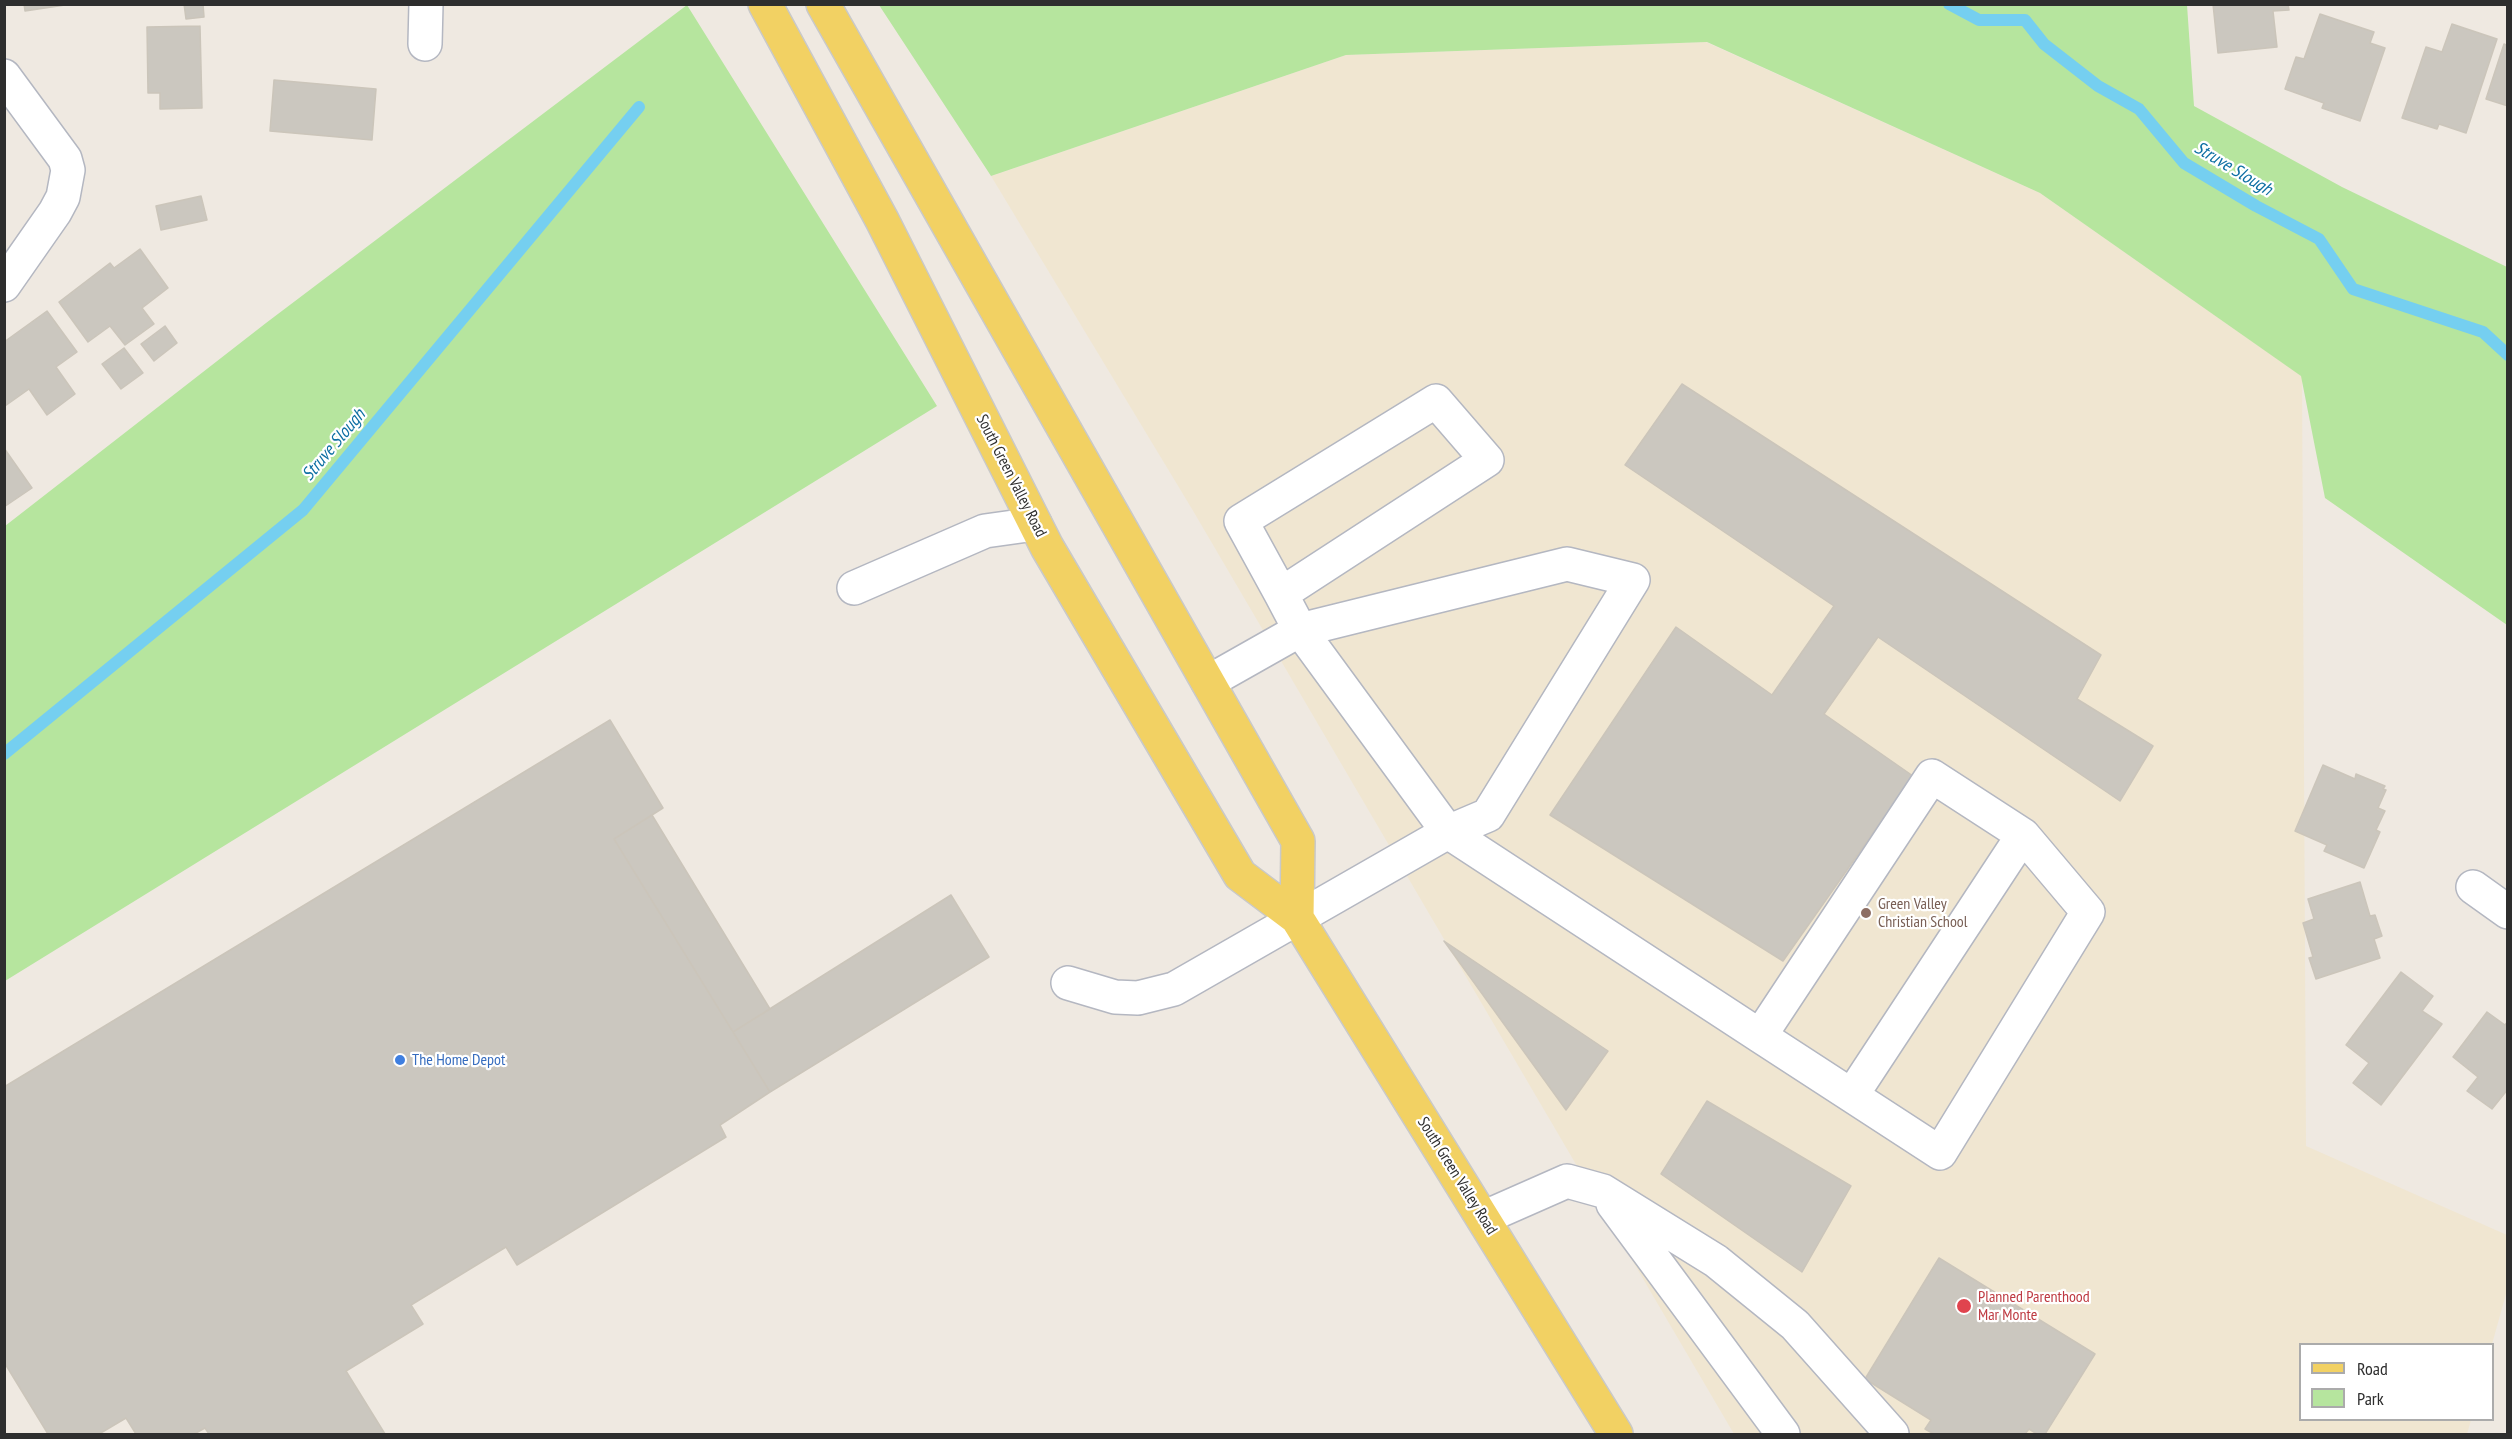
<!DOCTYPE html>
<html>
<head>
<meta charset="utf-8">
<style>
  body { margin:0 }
  #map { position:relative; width:2512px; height:1439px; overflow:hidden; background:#efe9e1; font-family:"PT Sans Narrow",sans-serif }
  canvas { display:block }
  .frame { position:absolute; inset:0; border:6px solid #2e2e2e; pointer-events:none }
  .legend { position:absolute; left:2299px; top:1343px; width:195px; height:78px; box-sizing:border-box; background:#fff; border:2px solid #ababab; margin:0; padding:8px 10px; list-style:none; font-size:18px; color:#2e2e2e }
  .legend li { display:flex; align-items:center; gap:12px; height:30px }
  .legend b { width:30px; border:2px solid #ababab }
</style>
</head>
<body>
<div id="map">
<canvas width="2512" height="1439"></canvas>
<div class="frame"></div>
<ul class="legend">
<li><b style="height:8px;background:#f2d163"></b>Road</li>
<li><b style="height:16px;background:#b6e59e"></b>Park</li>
</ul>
</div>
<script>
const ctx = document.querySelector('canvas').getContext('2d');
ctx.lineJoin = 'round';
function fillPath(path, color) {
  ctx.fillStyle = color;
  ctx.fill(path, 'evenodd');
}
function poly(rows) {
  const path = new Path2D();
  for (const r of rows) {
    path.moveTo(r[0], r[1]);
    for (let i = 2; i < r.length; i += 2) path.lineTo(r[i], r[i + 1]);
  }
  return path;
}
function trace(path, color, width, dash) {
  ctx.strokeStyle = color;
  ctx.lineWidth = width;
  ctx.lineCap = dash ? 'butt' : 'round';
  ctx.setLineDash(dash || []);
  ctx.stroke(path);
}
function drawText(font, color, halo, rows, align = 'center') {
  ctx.font = font + ' "PT Sans Narrow",sans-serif';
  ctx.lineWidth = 4.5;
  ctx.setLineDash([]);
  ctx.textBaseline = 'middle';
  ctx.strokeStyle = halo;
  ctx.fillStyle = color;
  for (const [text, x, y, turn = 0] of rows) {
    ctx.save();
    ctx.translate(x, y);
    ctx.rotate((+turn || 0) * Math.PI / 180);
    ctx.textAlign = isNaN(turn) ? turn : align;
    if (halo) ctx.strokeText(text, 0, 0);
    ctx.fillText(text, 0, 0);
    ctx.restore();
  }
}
fillPath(poly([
  [1706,42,2040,193,2302,376,2306,1146,2507,1235,2508,1287,2492,1344,2300,1344,2300,1420,2471,1420,2467,1434,1734,1434,1192,509,991,176,1346,55]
]), '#f0e6d1');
fillPath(poly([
  [687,5,937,406,5,981,5,526,266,323],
  [879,5,2187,5,2194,106,2342,187,2507,267,2507,625,2325,498,2301,376,2040,193,1707,42,1346,55,991,176]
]), '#b6e59e');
trace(poly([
  [1949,4,1979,20,2025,20,2044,44,2098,86,2139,109,2184,163,2256,206,2319,239,2353,289,2483,332,2508,355],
  [4,754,303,510,639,107]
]), '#75cff0', 12);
const building = poly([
  [24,4,65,4,65,5,25,11,24,4],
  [184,4,203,4,204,17,186,19,184,4],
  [2213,4,2288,4,2289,10,2273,11,2277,47,2218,53,2213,4],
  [2320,14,2374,32,2370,43,2385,48,2360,121,2322,108,2324,103,2285,89,2296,57,2304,59,2320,14],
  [2452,24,2497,39,2466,133,2439,124,2437,129,2402,118,2426,47,2442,52,2452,24],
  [200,26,202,108,160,109,160,93,148,93,147,27,200,26],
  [2504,44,2508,46,2508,106,2486,99,2504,44],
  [274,80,376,89,372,140,270,131,274,80],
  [201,196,207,220,161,230,156,206,201,196],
  [140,249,168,288,142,308,154,324,125,345,110,326,88,342,59,302,110,263,114,268,140,249],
  [47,311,77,352,56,367,75,394,47,415,29,389,5,406,4,342,47,311],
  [165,326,177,343,154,361,141,344,165,326],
  [124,348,143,373,121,389,102,364,124,348],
  [1682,384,2101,655,2077,699,2153,746,2120,801,1878,637,1824,714,1913,776,1783,961,1550,815,1676,627,1772,695,1834,606,1625,465,1682,384],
  [4,448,32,488,4,507,4,448],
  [610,720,663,808,614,839,770,1092,720,1125,726,1137,517,1265,506,1247,411,1305,423,1324,346,1371,385,1434,209,1434,205,1428,194,1434,136,1434,126,1418,99,1434,48,1434,4,1362,4,1087,610,720],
  [2323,765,2355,779,2356,774,2385,786,2383,789,2386,790,2378,808,2385,811,2376,830,2380,832,2364,868,2324,851,2327,845,2295,831,2323,765],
  [652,815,770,1009,733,1032,614,839,652,815],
  [2360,882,2370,916,2375,915,2382,936,2374,939,2380,958,2316,979,2309,958,2313,957,2303,923,2314,919,2308,899,2360,882],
  [951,895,989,957,770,1092,733,1032,951,895],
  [1444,941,1608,1051,1566,1110,1444,941],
  [2401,972,2433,996,2422,1011,2442,1024,2381,1105,2353,1083,2369,1063,2346,1045,2401,972],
  [2487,1012,2505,1025,2508,1021,2508,1089,2492,1109,2467,1091,2478,1077,2453,1057,2487,1012],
  [1707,1101,1851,1186,1802,1272,1661,1174,1707,1101],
  [1939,1258,2095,1354,2045,1434,2037,1434,2029,1429,2025,1434,1934,1434,1925,1429,1931,1420,1865,1379,1939,1258]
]);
fillPath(building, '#cbc7bf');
trace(building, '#cbc5ba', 1.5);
const minor = poly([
  [425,44,426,4],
  [4,76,65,159,68,170,63,197,55,212,4,285],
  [854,588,985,531,1035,524],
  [1281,594,1487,460,1436,401,1241,521,1281,594,1300,630,1448,832,1760,1036,1940,1153,2088,912,2023,835,1932,776,1760,1036],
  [2473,887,2508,912],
  [1068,983,1115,997,1138,998,1174,989,1448,832,1488,815,1633,580,1567,564,1300,630,1208,682],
  [1852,1095,2023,835],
  [1613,1204,1783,1434],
  [1483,1218,1567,1181,1603,1191,1716,1261,1795,1325,1892,1434]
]);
const major = poly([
  [765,4,882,220,1047,547,1240,875,1297,918,1616,1434],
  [823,4,1298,841,1297,918]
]);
trace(minor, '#b4b7c1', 36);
trace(major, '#c9c9c9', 36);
trace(minor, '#fff', 33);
trace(major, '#f2d163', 33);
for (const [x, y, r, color] of [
  [1866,913,6,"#8d6e63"],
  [400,1060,6,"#3f7fe0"],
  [1964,1306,8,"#e0444e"]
]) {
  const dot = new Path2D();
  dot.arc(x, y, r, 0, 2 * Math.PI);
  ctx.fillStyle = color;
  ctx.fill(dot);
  trace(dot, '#fff', 2);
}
drawText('16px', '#2e2e2e', '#fff', [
  ["South Green Valley Road",1011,476,63],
  ["South Green Valley Road",1457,1176,58]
]);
drawText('16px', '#785e54', '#fff', [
  ["Green Valley",1878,904],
  ["Christian School",1878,922]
], 'left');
drawText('16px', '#366cbe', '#fff', [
  ["The Home Depot",412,1060]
], 'left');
drawText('16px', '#be3a42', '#fff', [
  ["Planned Parenthood",1978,1297],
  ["Mar Monte",1978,1315]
], 'left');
drawText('italic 18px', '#0d6fa3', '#fff', [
  ["Struve Slough",2233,169,31],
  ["Struve Slough",334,445,-50]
]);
</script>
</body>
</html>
